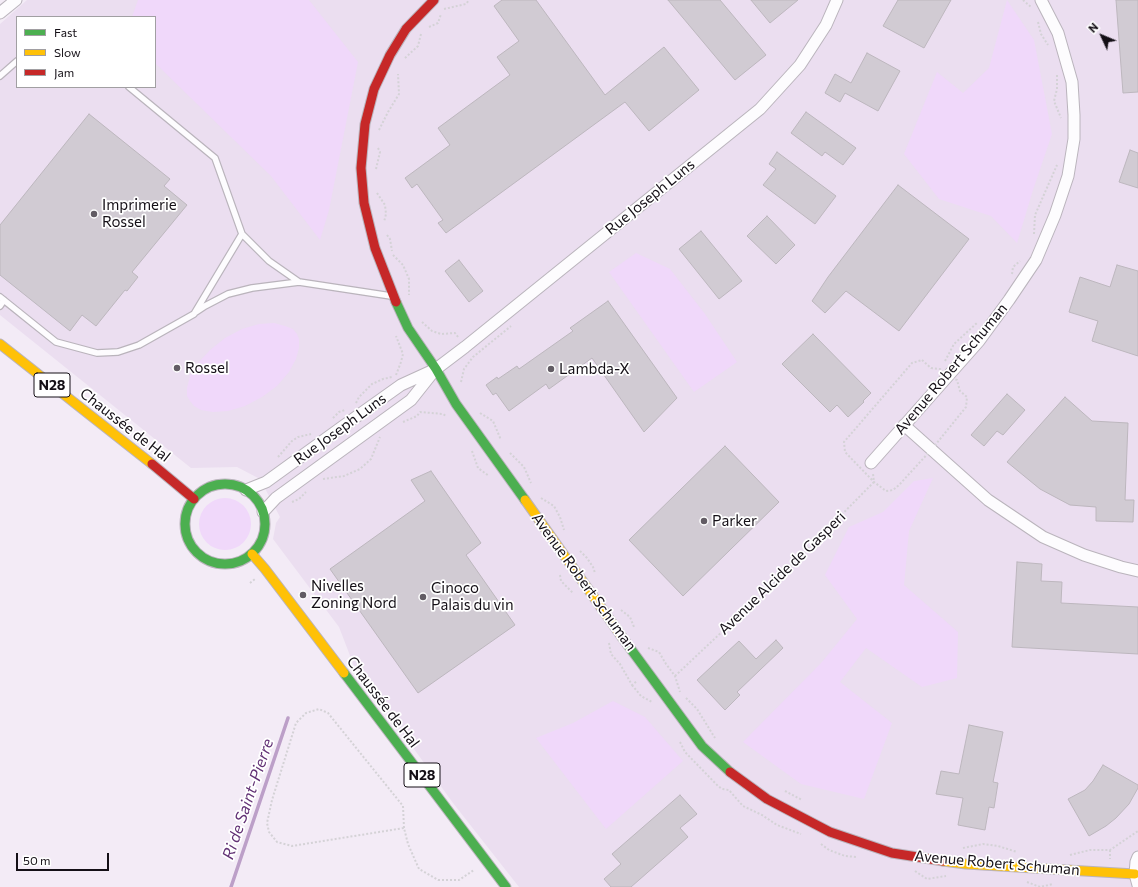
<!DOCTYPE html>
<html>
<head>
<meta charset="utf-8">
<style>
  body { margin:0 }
  #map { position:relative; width:1138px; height:887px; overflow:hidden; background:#f3ebf6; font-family:Commissioner,sans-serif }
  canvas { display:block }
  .legend { position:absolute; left:16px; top:16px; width:140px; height:72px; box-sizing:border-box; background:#fff; border:1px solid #a19fa2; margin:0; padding:5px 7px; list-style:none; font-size:12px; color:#140f16 }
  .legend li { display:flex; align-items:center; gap:8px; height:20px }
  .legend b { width:20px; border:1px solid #a19fa2 }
  .north { position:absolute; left:1082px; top:16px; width:40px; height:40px; -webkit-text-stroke:3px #fff; paint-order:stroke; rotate:314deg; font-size:11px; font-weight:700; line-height:16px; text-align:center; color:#140f16 }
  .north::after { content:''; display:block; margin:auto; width:14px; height:18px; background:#140f16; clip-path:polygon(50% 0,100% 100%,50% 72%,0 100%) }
  .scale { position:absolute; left:16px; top:853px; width:93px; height:18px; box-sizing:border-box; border:2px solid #140f16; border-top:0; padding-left:5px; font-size:12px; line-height:14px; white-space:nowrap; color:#140f16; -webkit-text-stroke:3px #fff; paint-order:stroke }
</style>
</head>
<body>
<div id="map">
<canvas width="1138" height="887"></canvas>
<ul class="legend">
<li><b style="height:5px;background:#4caf50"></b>Fast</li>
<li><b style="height:5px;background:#ffc107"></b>Slow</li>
<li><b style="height:5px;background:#c62828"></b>Jam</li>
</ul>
<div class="north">N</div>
<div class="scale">50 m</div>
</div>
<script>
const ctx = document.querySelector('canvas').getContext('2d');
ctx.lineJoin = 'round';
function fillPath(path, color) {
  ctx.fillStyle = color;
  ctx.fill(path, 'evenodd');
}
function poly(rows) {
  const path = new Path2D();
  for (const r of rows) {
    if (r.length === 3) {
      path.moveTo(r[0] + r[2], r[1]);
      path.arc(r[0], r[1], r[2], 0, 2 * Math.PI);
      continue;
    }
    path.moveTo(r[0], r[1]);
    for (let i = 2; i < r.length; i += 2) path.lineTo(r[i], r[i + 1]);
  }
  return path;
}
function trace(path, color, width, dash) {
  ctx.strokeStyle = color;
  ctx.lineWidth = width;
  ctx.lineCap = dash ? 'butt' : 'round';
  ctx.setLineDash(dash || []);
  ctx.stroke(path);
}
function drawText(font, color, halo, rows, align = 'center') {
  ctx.font = font + ' Commissioner,sans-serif';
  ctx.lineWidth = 3.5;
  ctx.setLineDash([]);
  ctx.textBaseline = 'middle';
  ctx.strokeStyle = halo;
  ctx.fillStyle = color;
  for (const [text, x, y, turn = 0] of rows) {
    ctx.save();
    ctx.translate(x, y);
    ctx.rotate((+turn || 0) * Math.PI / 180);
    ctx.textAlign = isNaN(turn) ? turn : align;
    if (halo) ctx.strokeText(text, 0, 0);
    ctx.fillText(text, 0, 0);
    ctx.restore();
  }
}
fillPath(poly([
  [27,0,1138,0,1138,887,519,887,453,803,354,666,339,627,273,539,276,523,280,517,260,479,237,467,191,468,0,315,0,24],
  [17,17,155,17,155,87,17,87]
]), '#ebdef0');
fillPath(poly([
  [138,0,309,0,358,62,329,210,320,240,271,176,155,63,155,17,132,17],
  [1007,0,1034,40,1052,134,1033,190,1017,243,991,216,939,199,904,154,937,72,963,93,989,68],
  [636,253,670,269,705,314,737,362,694,392,609,272],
  [274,323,285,326,293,329,297,334,299,339,299,348,296,359,289,372,277,386,262,397,245,406,228,411,213,412,201,410,194,406,190,401,187,396,187,388,190,376,198,363,210,350,225,338,242,329,259,324],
  [933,478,909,531,904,585,958,632,957,678,922,687,866,648,840,682,892,723,864,799,801,784,743,742,822,662,857,619,825,575,849,527,883,512,914,481],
  [225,524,26],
  [613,701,645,717,683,761,606,829,536,738,573,723]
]), '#f0d8fa');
trace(poly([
  [231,887,288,718]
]), '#bc9fc8', 3.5);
const building = poly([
  [502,0,536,0,605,95,664,47,699,90,649,131,625,102,446,233,438,223,443,220,417,184,412,188,405,178,450,145,438,128,510,75,497,57,519,41,494,6,502,0],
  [668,0,720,0,766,55,735,80,668,0],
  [751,0,798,0,770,23,751,0],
  [898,0,951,0,924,48,883,26,898,0],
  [1116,0,1138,0,1138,92,1123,93,1116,0],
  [867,53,900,71,878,111,845,93,840,102,825,93,835,74,851,83,867,53],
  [806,112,856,148,843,165,825,152,822,156,791,133,806,112],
  [89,114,170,179,164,186,187,205,132,272,138,277,127,291,125,290,96,326,82,315,70,331,0,275,0,225,89,114],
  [1130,150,1138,153,1138,188,1119,182,1130,150],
  [777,152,836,196,815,224,763,185,776,169,769,164,777,152],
  [898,185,969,239,899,331,846,291,825,313,812,301,828,277,898,185],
  [767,216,795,245,776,264,747,236,767,216],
  [701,231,742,281,719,299,679,249,701,231],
  [459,260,483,291,469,302,445,271,459,260],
  [1117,265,1138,271,1138,356,1092,341,1098,321,1069,312,1080,277,1110,287,1117,265],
  [608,301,677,398,644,432,592,358,549,389,546,384,509,411,496,393,493,395,486,385,497,377,498,379,517,366,519,369,573,331,570,328,608,301],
  [813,334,871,393,863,401,864,402,848,417,837,405,830,412,782,364,813,334],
  [1007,394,1025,410,1003,435,997,431,984,446,971,435,1007,394],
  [1065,397,1092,421,1128,423,1125,500,1134,500,1133,522,1096,521,1096,507,1070,505,1040,489,1007,462,1065,397],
  [725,446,779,502,683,596,629,540,725,446],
  [431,471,481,543,466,555,515,625,418,693,330,569,425,501,411,480,431,471],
  [1017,562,1042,564,1041,581,1062,582,1061,603,1138,607,1138,654,1012,647,1017,562],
  [776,640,783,648,737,692,740,695,725,710,697,680,739,641,756,659,776,640],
  [969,725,1003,732,993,782,998,783,994,808,989,807,985,830,958,825,963,798,936,794,941,771,959,774,969,725],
  [1103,765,1138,785,1138,788,1129,804,1116,818,1106,826,1089,836,1068,799,1085,790,1093,781,1103,765],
  [680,795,697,814,680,828,688,837,631,887,611,887,604,879,621,864,612,854,680,795]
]);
fillPath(building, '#d1cbd3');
trace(building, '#bdb7be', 1);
const lane = poly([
  [0,76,17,61],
  [129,87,215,158,242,234,269,261,299,282,391,296],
  [0,297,56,342,97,353,118,352,139,345,194,314,242,234],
  [0,306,4,300],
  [196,312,205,306,228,294,252,288,299,282]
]);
const street = poly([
  [0,13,16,0],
  [904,425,988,500,1043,537,1084,555,1121,567,1138,571],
  [871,463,979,341,1009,300,1036,260,1055,215,1068,176,1074,139,1074,115,1072,82,1058,33,1041,0],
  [246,490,266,482,342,427,401,385,436,369,465,347,760,109,800,65,826,25,837,0],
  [263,512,276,498,411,400,434,371],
  [1138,857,1136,862,1135,874,1138,885]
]);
const fast = poly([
  [396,302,408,328,436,369,456,404,525,500],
  [225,524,40],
  [622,637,702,746,730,772],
  [344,673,506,887]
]);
const slow = poly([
  [0,344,152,464],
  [525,500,622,637],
  [252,554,265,569,344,673],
  [943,861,966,864,1135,874]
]);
const jam = poly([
  [396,302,375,248,364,203,361,168,365,124,374,89,390,55,406,29,434,0],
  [152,464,194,499],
  [730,772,767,799,830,832,892,853,943,861]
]);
trace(lane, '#bab4bc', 8);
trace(street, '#bab4bc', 13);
trace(fast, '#bab4bc', 11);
trace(slow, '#bab4bc', 11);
trace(jam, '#bab4bc', 11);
trace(poly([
  [1023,0,1031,7],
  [444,9,466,4,469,0],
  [1038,22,1041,34,1048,45],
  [429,27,438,23,441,14],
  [405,58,418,46,421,34],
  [1057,75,1057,89,1054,101,1061,118],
  [379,130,388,112,399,94,398,74],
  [376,169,380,152,378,148],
  [377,193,385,205,386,214,384,222],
  [1034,234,1035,215,1057,165],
  [387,235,390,239,392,251],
  [393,255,403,265,409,279,409,295],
  [1012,274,1013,267,1020,261],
  [422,322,432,331,441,334,455,333,458,337],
  [922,360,931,368,940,369,947,376,957,380,960,391,967,397,966,407,932,449,899,485,893,490,886,491,874,482,845,452,844,442,912,363,922,360],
  [945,361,954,344,978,322],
  [396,375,401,362,403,354,396,336],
  [461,382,464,369,473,357,511,326],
  [356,403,359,397,372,384,383,379,392,377],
  [480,413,493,421,501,440],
  [333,418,339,412,345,410],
  [403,422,417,416,420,412,443,414,446,416],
  [472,451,478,468,489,476],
  [510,453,524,467,531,483],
  [278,457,292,441,298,437,311,434],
  [323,479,344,476,360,469,371,459,380,437],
  [541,498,554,506,560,517,564,530],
  [292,502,299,499,306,492],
  [580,551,587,558,593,567,595,573],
  [560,575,561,581,573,593],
  [250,583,255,579],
  [621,610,630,617,634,627],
  [609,643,611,654,620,664,632,685,637,681],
  [648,648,659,652,666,664,675,676,680,692],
  [675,676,776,581,869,487,874,482,873,474],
  [632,685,641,696,652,702],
  [686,698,697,709,715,738],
  [680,742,685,752,718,786,722,789,729,790,743,806,762,815,777,825,801,834],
  [785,791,802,800],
  [404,828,403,806,328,713,319,709,306,713,296,723,272,800,267,823,269,832,277,842,292,846,404,828,408,844,419,869,438,880,459,880,474,870],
  [821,844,829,850,845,856,857,857],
  [963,848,983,844,998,846,1017,852],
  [1110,850,1110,859],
  [1070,855,1090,850,1110,850,1138,831],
  [915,871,927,879,946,876],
  [1027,882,1040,887,1053,884]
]), '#d4d2d6', 2, [2, 2]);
trace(lane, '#fdfcfe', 5.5);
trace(street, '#fdfcfe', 11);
trace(fast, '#4caf50', 9);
trace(slow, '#ffc107', 9);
trace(jam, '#c62828', 9);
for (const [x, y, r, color] of [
  [94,214,4,"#625c64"],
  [177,368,4,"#625c64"],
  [551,369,4,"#625c64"],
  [704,521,4,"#625c64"],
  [303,595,4,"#625c64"],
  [423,597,4,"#625c64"]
]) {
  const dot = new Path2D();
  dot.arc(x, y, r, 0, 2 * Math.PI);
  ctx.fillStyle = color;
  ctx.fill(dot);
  trace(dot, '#fff', 1.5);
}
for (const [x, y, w] of [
  [52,385,36],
  [422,775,36]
]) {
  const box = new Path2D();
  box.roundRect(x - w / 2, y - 12, w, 24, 3);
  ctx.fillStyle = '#fff';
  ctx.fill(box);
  trace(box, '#140f16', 1);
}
drawText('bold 14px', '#140f16', null, [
  ["N28",52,385],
  ["N28",422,775]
]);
drawText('15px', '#140f16', '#fff', [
  ["Rue Joseph Luns",650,197,-39],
  ["Avenue Robert Schuman",951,369,-50],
  ["Chaussée de Hal",125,425,38],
  ["Rue Joseph Luns",340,429,-36],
  ["Avenue Alcide de Gasperi",782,573,-44],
  ["Avenue Robert Schuman",584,582,54],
  ["Chaussée de Hal",383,702,53],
  ["Avenue Robert Schuman",997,863,5]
]);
drawText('15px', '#140f16', '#fff', [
  ["Imprimerie",102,205],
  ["Rossel",102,222],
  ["Rossel",185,368],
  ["Lambda-X",559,369],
  ["Parker",712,521],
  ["Nivelles",311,586],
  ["Zoning Nord",311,603],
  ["Cinoco",431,588],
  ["Palais du vin",431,605]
], 'left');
drawText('italic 16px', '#623175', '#fff', [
  ["Ri de Saint-Pierre",248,799,-71]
]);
</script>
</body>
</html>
